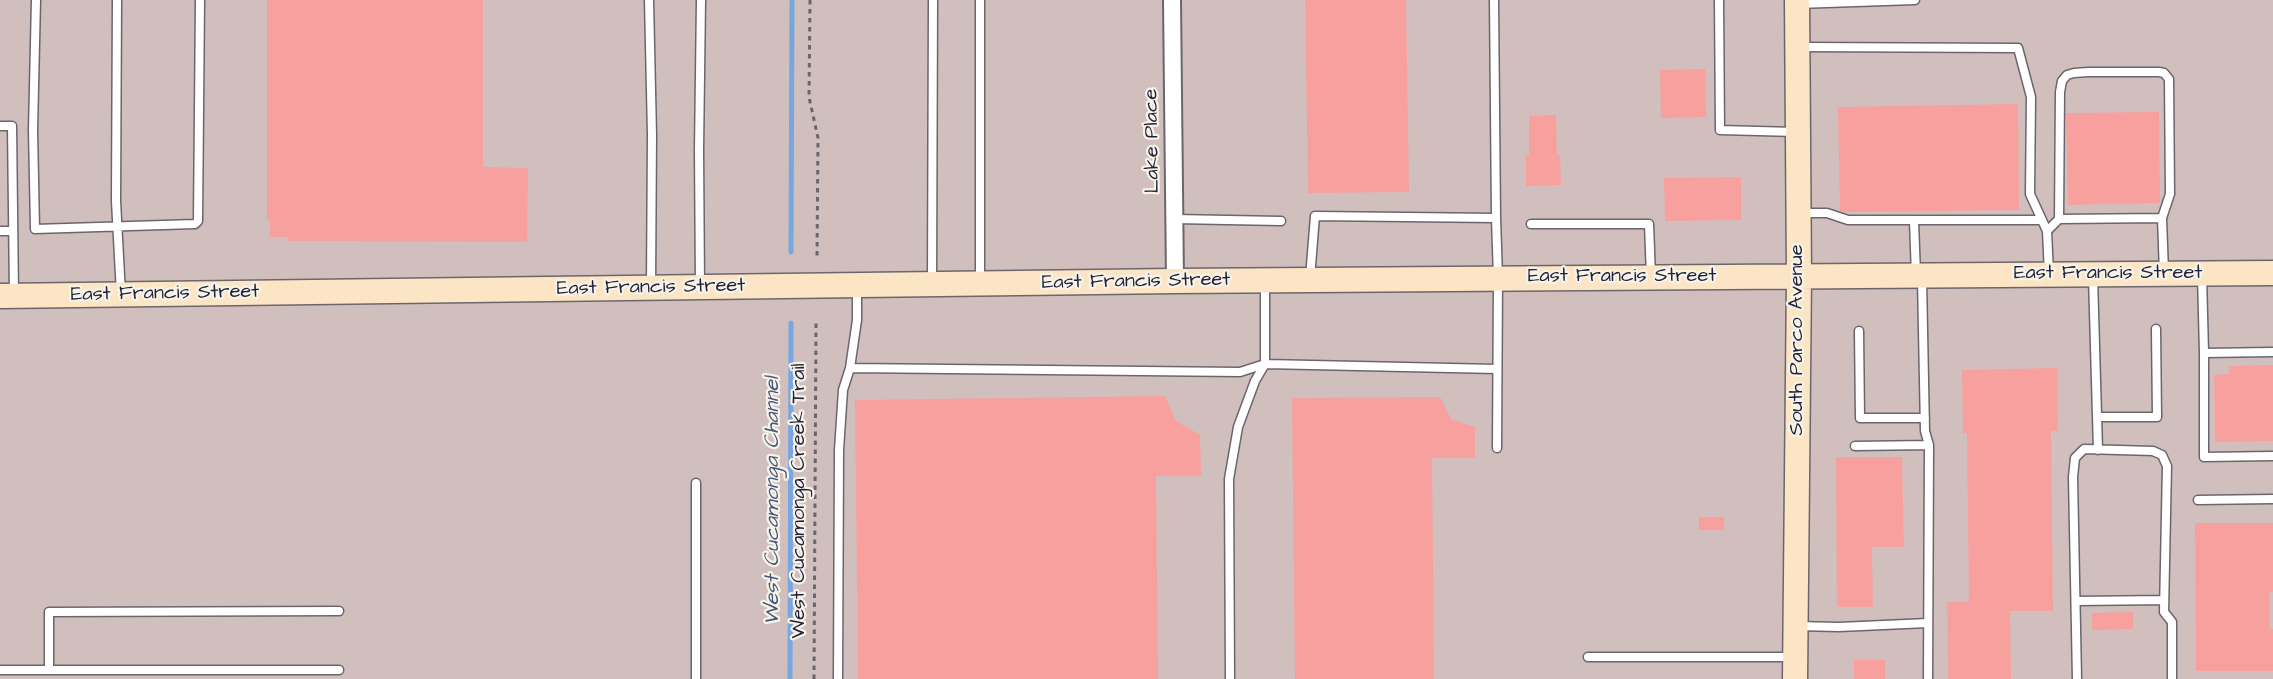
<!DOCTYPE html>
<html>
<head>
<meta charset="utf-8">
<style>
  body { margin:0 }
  canvas { display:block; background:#f3e5cd }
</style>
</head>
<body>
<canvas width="2273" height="679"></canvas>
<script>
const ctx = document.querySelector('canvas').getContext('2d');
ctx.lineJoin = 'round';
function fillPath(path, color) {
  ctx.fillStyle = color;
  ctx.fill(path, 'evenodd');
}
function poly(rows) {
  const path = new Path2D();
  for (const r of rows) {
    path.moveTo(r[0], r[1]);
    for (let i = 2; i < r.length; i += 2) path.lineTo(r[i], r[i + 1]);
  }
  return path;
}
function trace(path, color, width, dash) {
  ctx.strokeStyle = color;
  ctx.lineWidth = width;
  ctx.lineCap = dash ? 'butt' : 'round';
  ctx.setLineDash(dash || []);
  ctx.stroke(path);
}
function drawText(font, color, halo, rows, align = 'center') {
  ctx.font = font + ' "Architects Daughter",sans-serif';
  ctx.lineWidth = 4.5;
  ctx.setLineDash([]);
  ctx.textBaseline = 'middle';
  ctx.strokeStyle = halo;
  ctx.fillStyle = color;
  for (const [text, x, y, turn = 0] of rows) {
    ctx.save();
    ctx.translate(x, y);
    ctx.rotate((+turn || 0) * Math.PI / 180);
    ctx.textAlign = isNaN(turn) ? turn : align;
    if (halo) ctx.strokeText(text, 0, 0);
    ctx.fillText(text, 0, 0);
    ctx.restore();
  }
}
fillPath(poly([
  [0,0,2273,0,2273,679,0,679]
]), '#d1bfbe');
trace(poly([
  [791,252,792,0],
  [790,679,791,323]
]), '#76a7e1', 5);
fillPath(poly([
  [267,0,483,0,483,167,528,168,527,242,288,241,288,237,270,237,270,220,267,220],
  [1305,0,1406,0,1409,192,1308,193],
  [1705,69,1706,117,1661,118,1660,70],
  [2018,104,2019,210,1845,212,1840,211,1838,107],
  [2159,112,2160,203,2068,205,2066,113],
  [1556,115,1557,155,1560,155,1561,185,1526,186,1526,156,1529,155,1529,116],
  [1741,177,1741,220,1665,221,1664,178],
  [2273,365,2273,441,2215,442,2214,375,2229,374,2229,366],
  [2057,368,2058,431,2051,431,2053,611,2010,611,2011,679,1948,679,1947,602,1969,602,1967,433,1963,433,1962,370],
  [1165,396,1176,421,1200,435,1201,476,1156,476,1158,679,858,679,855,400],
  [1440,397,1451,419,1475,427,1475,458,1432,458,1434,679,1295,679,1292,398],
  [1836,457,1902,457,1904,547,1872,547,1873,607,1837,607],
  [1699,517,1724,517,1724,530,1699,530],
  [2195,523,2273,523,2273,592,2269,592,2270,629,2273,629,2273,671,2196,671],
  [2133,612,2133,629,2092,630,2092,613],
  [1854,660,1885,660,1885,679,1854,679]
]), '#f8a09e');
const lane = poly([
  [36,0,33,130,35,229,195,224,198,221,200,0],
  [117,0,116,201,121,294],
  [649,0,652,135,651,285],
  [980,0,980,283],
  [1494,0,1496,218],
  [1719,0,1720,130,1796,132],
  [1797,4,1915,0],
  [1801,47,2018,48,2031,97,2030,194,2047,231],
  [0,126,12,126,14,295],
  [1801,213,1827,213,1848,220,2042,220],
  [1174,219,1281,221],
  [2059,219,2060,92,2062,81,2067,75,2074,73,2088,72,2159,72,2164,73,2169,79,2170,194,2162,218],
  [1914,221,1916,275],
  [1531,224,1649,224,1651,277],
  [0,231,13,231],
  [2049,274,2047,231,2059,219,2162,218,2164,273],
  [2202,275,2204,353,2273,352],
  [2093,277,2098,450],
  [1310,278,1315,216,1496,218,1498,278,1497,448],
  [1922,279,1925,431,1929,445],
  [932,282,933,0],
  [1265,282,1265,364,1497,369],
  [700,287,699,150,701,0],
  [857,288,857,320,850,368,1240,372,1265,364],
  [1859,331,1860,418,1925,418],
  [2204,353,2204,457,2273,456],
  [2097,417,2157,417,2156,329],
  [1855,446,1929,445,1928,679],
  [696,483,696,679],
  [2198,500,2273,499],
  [2076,601,2164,600],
  [1796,626,1839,627,1928,623],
  [1588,657,1792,657],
  [0,670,339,670],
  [49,670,49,612,339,611],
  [838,679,839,450,843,390,850,368],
  [1230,679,1229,479,1238,427,1255,381,1265,364],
  [2077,679,2073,477,2075,458,2084,449,2153,451,2162,455,2167,466,2164,612,2172,622,2172,679]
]);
const street = poly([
  [1172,0,1175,281]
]);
const secondary = poly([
  [0,296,1175,281,2273,273],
  [1795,679,1799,276,1797,0]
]);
trace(lane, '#6b666e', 11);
trace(street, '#6b666e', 20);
trace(secondary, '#6b666e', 27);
trace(poly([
  [810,0,809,97,818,138,817,257],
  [814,679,816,323]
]), '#6b666e', 3, [4.5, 4.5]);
trace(lane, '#fff', 8);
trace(street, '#fff', 16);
trace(secondary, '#fce5c4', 24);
drawText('20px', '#22223b', '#f7f3e8', [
  ["Lake Place",1153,141,-91],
  ["East Francis Street",2108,274],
  ["East Francis Street",1622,277],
  ["East Francis Street",1136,282,-1],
  ["East Francis Street",651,288,-1],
  ["East Francis Street",165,294,-1],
  ["South Parco Avenue",1798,340,-90],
  ["West Cucamonga Creek Trail",800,501,-90]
]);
drawText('italic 21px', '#44577d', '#f7f3e8', [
  ["West Cucamonga Channel",774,501,-90]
]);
</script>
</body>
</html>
